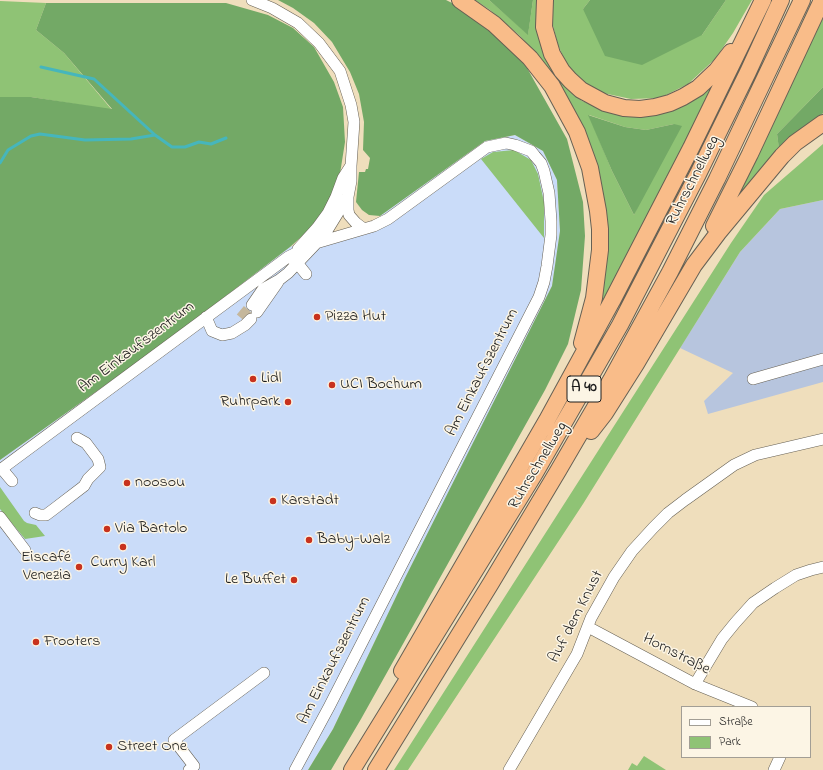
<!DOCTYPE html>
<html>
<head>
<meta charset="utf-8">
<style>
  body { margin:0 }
  #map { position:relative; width:823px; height:770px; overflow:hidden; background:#efdebc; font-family:"Indie Flower",sans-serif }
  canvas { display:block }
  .legend { position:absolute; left:681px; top:706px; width:130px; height:52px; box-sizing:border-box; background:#fcf5e5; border:1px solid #a29e95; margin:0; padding:5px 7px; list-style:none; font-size:12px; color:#1c1c1c }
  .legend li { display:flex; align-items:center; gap:8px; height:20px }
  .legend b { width:20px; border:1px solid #a29e95 }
</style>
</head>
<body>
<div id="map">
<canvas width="823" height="770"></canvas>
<ul class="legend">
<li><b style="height:5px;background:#fff"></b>Straße</li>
<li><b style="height:11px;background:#8fc375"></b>Park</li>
</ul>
</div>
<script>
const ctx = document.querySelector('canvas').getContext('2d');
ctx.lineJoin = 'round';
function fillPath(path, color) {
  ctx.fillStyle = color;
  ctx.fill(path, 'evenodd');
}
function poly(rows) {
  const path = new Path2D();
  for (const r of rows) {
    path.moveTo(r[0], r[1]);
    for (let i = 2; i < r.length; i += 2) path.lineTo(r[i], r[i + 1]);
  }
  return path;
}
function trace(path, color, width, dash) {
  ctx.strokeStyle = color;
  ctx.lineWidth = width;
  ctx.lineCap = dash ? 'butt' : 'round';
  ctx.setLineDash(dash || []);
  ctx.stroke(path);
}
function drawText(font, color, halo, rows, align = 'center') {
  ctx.font = font + ' "Indie Flower",sans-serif';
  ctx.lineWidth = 3;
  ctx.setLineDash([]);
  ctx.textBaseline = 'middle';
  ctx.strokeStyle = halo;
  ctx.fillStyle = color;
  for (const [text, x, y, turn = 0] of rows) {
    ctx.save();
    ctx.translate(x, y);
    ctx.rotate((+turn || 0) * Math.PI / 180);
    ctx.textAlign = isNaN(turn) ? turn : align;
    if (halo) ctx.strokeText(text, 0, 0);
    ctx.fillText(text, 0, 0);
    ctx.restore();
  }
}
fillPath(poly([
  [515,135,543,151,557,180,560,231,552,286,405,578,333,729,308,770,0,770,0,460,163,344,290,247,314,237,346,239,380,219,380,216,485,141]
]), '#cadcf9');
fillPath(poly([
  [823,200,823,382,708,414,704,401,733,373,680,348,740,252,780,209]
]), '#b7c5de');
fillPath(poly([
  [475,0,489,0,528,34,533,0,538,0,552,68,567,89,582,101,621,115,714,83,692,128,596,314,603,215,539,57,519,35,490,10],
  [589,115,625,127,646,130,674,124,634,215,612,171],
  [553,0,590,0,583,9,702,35,726,0,752,0,733,33,715,59,688,84,660,98,631,99,603,93,583,82,566,63,558,45,552,22],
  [0,1,46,3,36,30,64,53,112,110,31,97,0,97],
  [823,18,823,87,777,134,779,148,823,113,823,117,734,204],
  [823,144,823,200,780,209,740,252,583,504,408,770,394,770,731,243,764,195],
  [514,150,531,160,538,174,544,202,544,238,481,159,493,152],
  [0,487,24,521,27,523,36,525,45,536,25,539,0,509],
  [644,756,666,770,628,770,632,763,637,766]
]), '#8fc375');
fillPath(poly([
  [278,0,446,0,470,12,518,52,567,139,583,202,585,236,581,290,568,344,545,390,361,719,331,770,308,770,333,729,405,578,552,286,560,231,557,180,543,151,515,135,485,141,380,216,369,215,362,210,356,202,359,172,365,172,366,169,368,169,370,158,363,150,364,122,359,94,350,72,332,42,314,23,293,8],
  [489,0,533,0,528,35],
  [590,0,726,0,702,35,642,65,605,56,583,9],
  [46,3,226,3,268,15,293,28,314,47,334,82,343,107,345,142,339,180,326,208,311,228,290,247,163,344,0,460,0,97,31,97,112,109,64,53,36,30],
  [823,87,823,113,779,149,777,134],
  [588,115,625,127,646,130,674,124,682,126,634,215,612,171]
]), '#73a966');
trace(poly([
  [41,67,94,79,155,135,172,147,185,147,199,142,211,144,226,138],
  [0,163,8,150,31,136,40,134,85,140,131,139,155,135]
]), '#46b6bc', 3);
trace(poly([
  [241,318,252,305]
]), '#c5b79c', 11, [11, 5.5]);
const minor = poly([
  [252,0,272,8,298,23,319,43,340,71,351,105,354,122,351,166,351,181,348,197,348,210,349,215,356,223,364,229],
  [298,249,317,228,328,213,336,197,343,178,350,167],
  [293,260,298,264,306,274],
  [252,305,263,289,279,280,288,273,325,234,347,198],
  [257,312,278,282],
  [206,317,212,331,222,335,232,333,245,325,251,319],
  [753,379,823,359],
  [2,469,12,481],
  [0,470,288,257,316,243,374,226,388,219,487,147,506,143,515,145,531,151,535,156,541,163,544,171,549,193,551,221,551,235,547,266,544,282,539,297,329,707,295,770],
  [35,513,40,515,46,515,54,509,84,486,88,479,100,467,98,459,86,443,77,438],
  [0,517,25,550],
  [588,627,695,684,752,707],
  [695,684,722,639,735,623,753,603,775,588,796,575,811,570,823,567],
  [189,770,194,766,174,740,264,673],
  [509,770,577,654,591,618,614,577,632,551,653,528,668,513,685,500,734,465,755,455,823,439],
  [774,770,780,757]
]);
const highway = poly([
  [460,0,494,24,530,58,552,86,577,132,590,168,598,211,600,229,600,250,594,298,582,343],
  [545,0,544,27,552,54,562,71,570,80,581,90,605,103,624,108,640,109,655,107,670,103,683,97,698,88,717,70,731,52],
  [714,226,750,154,822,0],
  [591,431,605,413,636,364,694,265,718,233,782,156,795,143,823,123],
  [402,671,547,420,612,301,691,148,763,0],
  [352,770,535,473,620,325,698,174,748,72,781,0],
  [376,770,491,583,558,471,611,380,670,272,717,179,802,0]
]);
trace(minor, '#666054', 12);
trace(highway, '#666054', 18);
trace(minor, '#fff', 11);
trace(highway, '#f9bc89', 16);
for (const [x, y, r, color] of [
  [317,317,4,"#c8321e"],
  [253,379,4,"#c8321e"],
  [332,385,4,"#c8321e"],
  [288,402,4,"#c8321e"],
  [127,483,4,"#c8321e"],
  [273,501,4,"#c8321e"],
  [107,529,4,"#c8321e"],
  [309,540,4,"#c8321e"],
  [123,547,4,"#c8321e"],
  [79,567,4,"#c8321e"],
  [294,580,4,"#c8321e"],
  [36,642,4,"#c8321e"],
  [109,747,4,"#c8321e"]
]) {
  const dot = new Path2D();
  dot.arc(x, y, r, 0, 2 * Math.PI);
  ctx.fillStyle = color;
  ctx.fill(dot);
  trace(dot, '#fcf5e5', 1.5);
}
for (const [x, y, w] of [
  [584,389,34]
]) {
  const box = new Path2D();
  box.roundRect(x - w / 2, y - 13, w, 26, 3);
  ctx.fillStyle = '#fcf5e5';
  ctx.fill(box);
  trace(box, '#1c1c1c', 1);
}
drawText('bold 15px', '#1c1c1c', null, [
  ["A 40",584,389]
]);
drawText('16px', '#1c1c1c', '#fcf5e5', [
  ["Ruhrschnellweg",694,181,-63],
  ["Am Einkaufszentrum",137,348,-37],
  ["Am Einkaufszentrum",483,373,-63],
  ["Ruhrschnellweg",539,466,-59],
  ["Auf dem Knust",577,617,-63],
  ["Hornstraße",676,655,27],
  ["Am Einkaufszentrum",335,661,-63]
]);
drawText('16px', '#1c1c1c', '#fcf5e5', [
  ["Pizza Hut",325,317],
  ["Lidl",261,379],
  ["UCI Bochum",340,385],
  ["Ruhrpark",280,402,"right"],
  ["noosou",135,483],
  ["Karstadt",281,501],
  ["Via Bartolo",115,529],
  ["Baby-Walz",317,540],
  ["Eiscafé",71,558,"right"],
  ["Venezia",71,576,"right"],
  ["Curry Karl",123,563,"center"],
  ["Le Buffet",286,580,"right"],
  ["Frooters",44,642],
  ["Street One",117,747]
], 'left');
</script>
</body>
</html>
